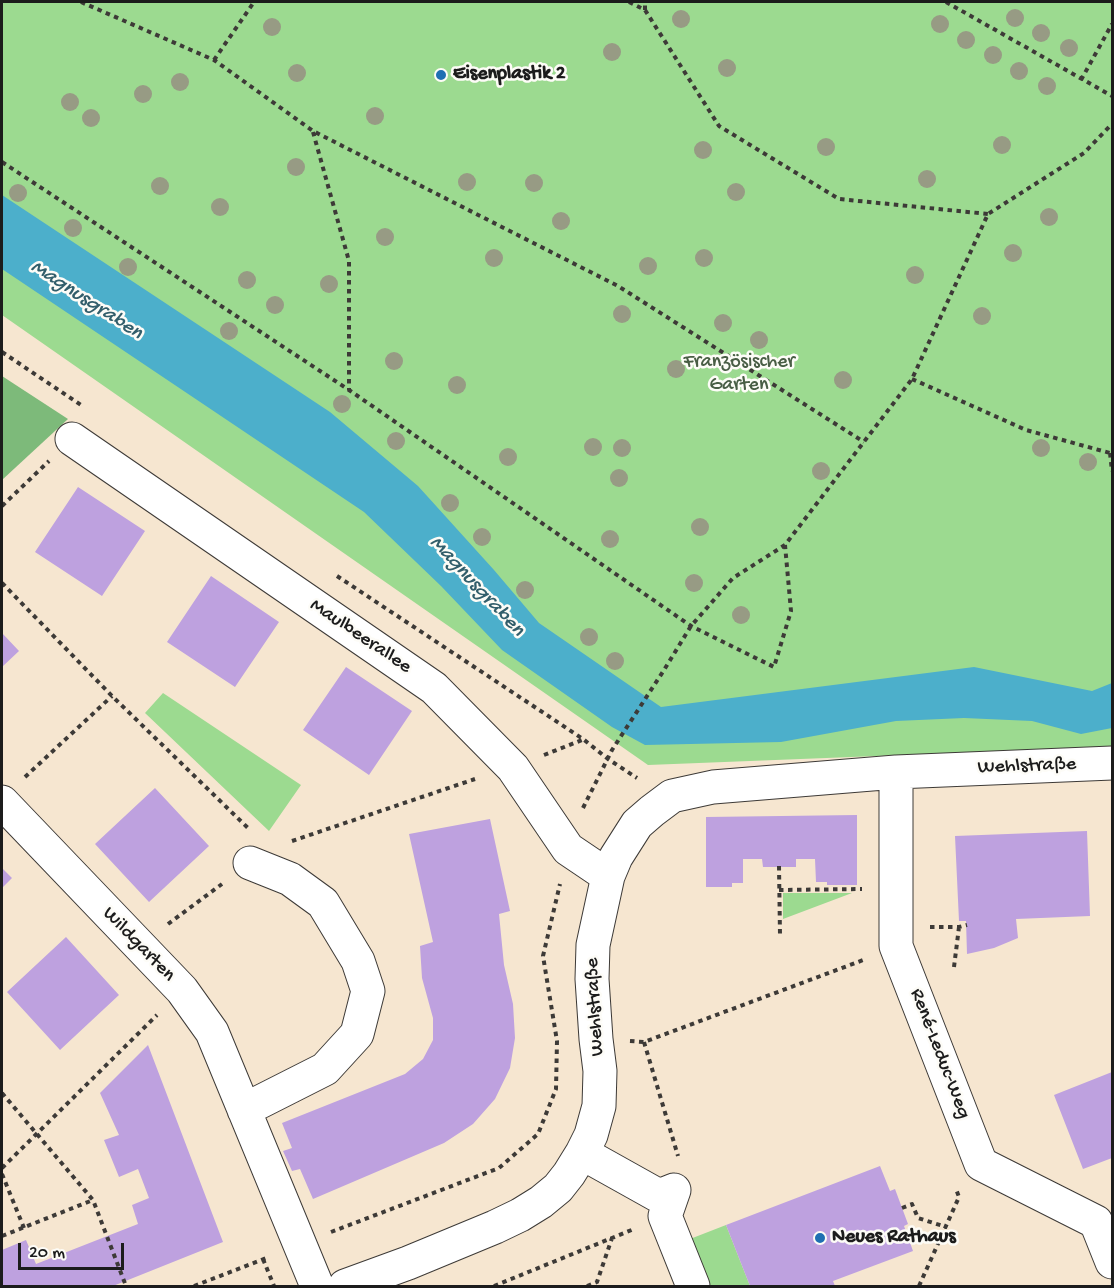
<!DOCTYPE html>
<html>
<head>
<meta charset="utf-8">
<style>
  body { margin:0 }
  #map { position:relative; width:1114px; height:1288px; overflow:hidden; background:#f6e6d0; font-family:"Gochi Hand",sans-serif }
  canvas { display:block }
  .frame { position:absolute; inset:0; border:3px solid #1c1c1c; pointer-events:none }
  .scale { position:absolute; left:18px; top:1243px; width:106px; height:27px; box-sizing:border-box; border:3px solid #1c1c1c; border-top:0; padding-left:8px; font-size:18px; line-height:21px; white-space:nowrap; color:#1c1c1c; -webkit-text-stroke:4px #fdfcf7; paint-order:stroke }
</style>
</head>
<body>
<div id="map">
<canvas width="1114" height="1288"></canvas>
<div class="frame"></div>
<div class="scale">20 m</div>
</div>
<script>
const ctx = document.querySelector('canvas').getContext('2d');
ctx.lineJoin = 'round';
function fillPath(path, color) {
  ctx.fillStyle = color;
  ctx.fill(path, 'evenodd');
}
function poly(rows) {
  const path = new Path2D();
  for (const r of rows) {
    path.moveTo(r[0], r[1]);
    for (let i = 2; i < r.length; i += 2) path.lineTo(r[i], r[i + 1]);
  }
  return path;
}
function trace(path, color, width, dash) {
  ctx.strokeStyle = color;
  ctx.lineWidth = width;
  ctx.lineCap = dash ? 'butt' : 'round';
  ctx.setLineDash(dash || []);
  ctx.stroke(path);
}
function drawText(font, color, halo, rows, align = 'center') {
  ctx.font = font + ' "Gochi Hand",sans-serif';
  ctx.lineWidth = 5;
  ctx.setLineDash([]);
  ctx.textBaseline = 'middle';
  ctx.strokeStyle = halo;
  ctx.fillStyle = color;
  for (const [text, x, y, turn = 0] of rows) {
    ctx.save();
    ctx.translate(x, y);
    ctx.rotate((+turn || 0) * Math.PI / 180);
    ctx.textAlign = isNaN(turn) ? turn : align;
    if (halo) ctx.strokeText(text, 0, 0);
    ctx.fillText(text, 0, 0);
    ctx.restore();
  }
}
fillPath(poly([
  [2,2,1112,2,1112,746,1106,747,648,765,2,315],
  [163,693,301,785,269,831,145,713],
  [783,893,852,893,783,919],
  [726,1225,750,1286,708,1286,690,1239]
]), '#9cda90');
fillPath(poly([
  [2,376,68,419,2,480]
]), '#7dba7a');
fillPath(poly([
  [2,195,330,412,418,486,494,570,539,623,661,707,974,667,1092,691,1112,683,1112,728,1081,734,1032,721,964,718,896,721,781,742,645,745,612,727,502,650,441,586,364,512,2,269]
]), '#4cafcb');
fillPath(poly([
  [78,487,145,531,102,596,35,552],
  [211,576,279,622,235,687,167,642],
  [2,633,19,651,2,667],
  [346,667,412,711,369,775,303,730],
  [155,788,209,846,149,902,95,844],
  [857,815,857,885,827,885,827,882,816,882,815,859,796,859,796,867,763,867,762,859,743,859,743,883,732,883,732,887,706,887,706,817],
  [490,819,510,911,499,914,504,965,513,1004,515,1038,510,1068,495,1099,473,1124,444,1143,313,1199,300,1169,292,1171,283,1151,292,1148,282,1123,405,1074,423,1059,433,1040,433,1018,422,978,420,946,433,942,409,834],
  [1087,831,1090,916,1016,919,1018,938,994,948,967,954,966,921,959,921,955,836],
  [2,868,12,878,2,888],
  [66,937,119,995,60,1050,7,992],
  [148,1045,223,1242,113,1286,2,1286,2,1250,26,1240,36,1264,138,1224,132,1205,149,1198,138,1169,119,1177,104,1140,119,1135,100,1093],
  [1112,1072,1112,1158,1083,1169,1054,1095],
  [880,1166,890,1191,895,1189,908,1224,904,1226,913,1251,833,1281,835,1286,750,1286,726,1225]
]), '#bea1df');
const minor = poly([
  [72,439,434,688,513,768,568,849,608,876],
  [896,772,896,946,981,1164,1096,1222,1112,1262],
  [2,802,182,990,212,1032,317,1286],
  [244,1110,325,1069,357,1034,368,991,358,961,323,903,290,879,250,863],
  [582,1153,659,1196,674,1190],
  [674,1190,665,1216,693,1286],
  [345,1286,408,1263,495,1227,520,1215,541,1202,558,1188,569,1174,582,1153,591,1135,599,1106,600,1071,596,1039,592,979,593,945,608,876,616,857,637,824,652,811,672,796,713,787,896,772,1112,763]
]);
trace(minor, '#3d3a37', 35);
trace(poly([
  [81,2,214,60,313,131,618,286,864,442],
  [629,2,645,10,719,126,839,199,988,214],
  [946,2,1112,96],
  [645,10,645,2],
  [214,60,254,2],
  [1081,80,1112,24],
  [313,132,349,261,349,390],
  [2,162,349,390,691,626,774,667,791,611,785,545],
  [2,352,81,405],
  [912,379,1026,430,1110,453,1112,452],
  [1110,453,1112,471],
  [2,506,49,461],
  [337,576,583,739,608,759,637,778],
  [2,583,112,696,249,829],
  [544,755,582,740],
  [25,777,112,696],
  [583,808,612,750,664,670,691,626,733,578,785,545,912,379,988,214,1084,153,1112,124],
  [292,841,475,779],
  [779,866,780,935],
  [779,890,862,889],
  [168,924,222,884],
  [930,927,959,927,967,925],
  [954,967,959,927],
  [630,1041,644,1042,866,959],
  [644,1042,678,1156],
  [2,1093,93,1200,126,1286],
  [2,1168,157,1015],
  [2,1174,24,1228],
  [902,1208,912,1204,918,1218,946,1227],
  [331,1232,499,1168,538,1134,556,1089,557,1041,543,956,560,884],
  [2,1236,93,1200],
  [263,1259,274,1286],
  [194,1286,269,1257],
  [494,1286,634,1229],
  [587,1286,597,1282,612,1238],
  [919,1286,959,1197,956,1189]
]), '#3d3a37', 4, [4.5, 4.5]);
trace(minor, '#fff', 33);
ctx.fillStyle = '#979b84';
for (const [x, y] of [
  [1015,18],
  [681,19],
  [940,24],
  [272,27],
  [1041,33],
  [966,40],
  [1069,48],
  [612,52],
  [993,55],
  [727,68],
  [1019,71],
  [297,73],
  [180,82],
  [1047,86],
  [143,94],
  [70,102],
  [375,116],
  [91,118],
  [1002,145],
  [826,147],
  [703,150],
  [296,167],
  [927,179],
  [467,182],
  [534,183],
  [160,186],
  [736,192],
  [18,193],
  [220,207],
  [1049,217],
  [561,221],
  [73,228],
  [385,237],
  [1013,253],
  [494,258],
  [704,258],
  [648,266],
  [128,267],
  [915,275],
  [247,280],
  [329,284],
  [275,305],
  [622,314],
  [982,316],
  [723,323],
  [229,331],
  [759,340],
  [394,361],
  [676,369],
  [843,380],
  [457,385],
  [342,404],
  [396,441],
  [593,447],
  [622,448],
  [1041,448],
  [508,457],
  [1088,462],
  [821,471],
  [619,478],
  [450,503],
  [700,527],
  [482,537],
  [610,539],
  [694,583],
  [525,590],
  [741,615],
  [589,637],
  [615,661]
]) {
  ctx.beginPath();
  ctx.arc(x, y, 9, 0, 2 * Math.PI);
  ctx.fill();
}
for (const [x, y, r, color] of [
  [441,75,6,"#1f6fb2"],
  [820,1238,6,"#1f6fb2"]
]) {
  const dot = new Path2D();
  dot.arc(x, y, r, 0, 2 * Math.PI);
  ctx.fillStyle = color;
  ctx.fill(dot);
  trace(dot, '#fdfcf7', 2);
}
drawText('bold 20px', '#1c1c1c', '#fdfcf7', [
  ["Eisenplastik 2",453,75],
  ["Neues Rathaus",832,1238]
], 'left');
drawText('20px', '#495e45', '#fdfcf7', [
  ["Französischer",739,363],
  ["Garten",739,386]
]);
drawText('20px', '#1c1c1c', '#fdfcf7', [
  ["Maulbeerallee",360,637,34],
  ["Wehlstraße",1027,767,-2],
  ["Wildgarten",138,945,46],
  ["Wehlstraße",596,1007,-93],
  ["René-Leduc-Weg",939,1054,69]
]);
drawText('italic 21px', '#325e6b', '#fdfcf7', [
  ["Magnusgraben",86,301,33],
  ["Magnusgraben",476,587,47]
]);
</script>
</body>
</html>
